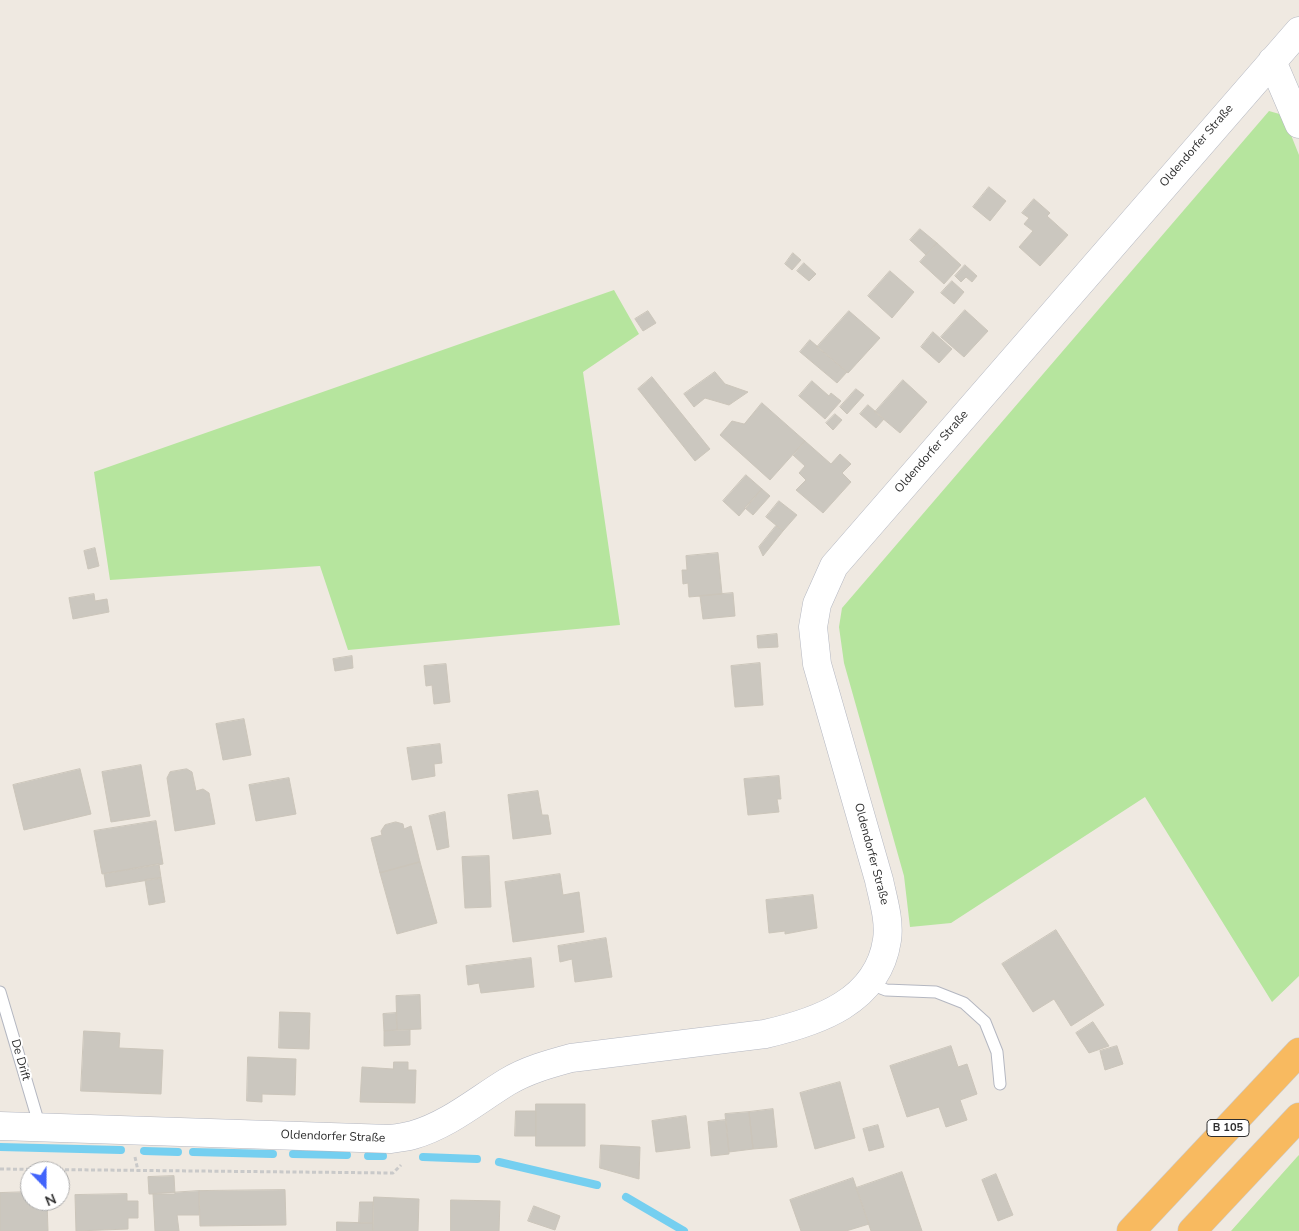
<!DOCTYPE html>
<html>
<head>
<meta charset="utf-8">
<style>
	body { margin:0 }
	#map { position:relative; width:1299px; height:1231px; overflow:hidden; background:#efe9e1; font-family:"Nunito Sans",sans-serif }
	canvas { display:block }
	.north { position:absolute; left:20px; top:1161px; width:50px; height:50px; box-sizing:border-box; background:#fff; border:1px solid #ababab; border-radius:50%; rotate:158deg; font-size:14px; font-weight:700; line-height:20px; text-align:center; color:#2e2e2e }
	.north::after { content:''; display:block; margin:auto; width:18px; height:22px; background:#4264fb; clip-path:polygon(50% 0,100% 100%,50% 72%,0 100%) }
</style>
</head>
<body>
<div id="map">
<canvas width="1299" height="1231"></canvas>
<div class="north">N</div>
</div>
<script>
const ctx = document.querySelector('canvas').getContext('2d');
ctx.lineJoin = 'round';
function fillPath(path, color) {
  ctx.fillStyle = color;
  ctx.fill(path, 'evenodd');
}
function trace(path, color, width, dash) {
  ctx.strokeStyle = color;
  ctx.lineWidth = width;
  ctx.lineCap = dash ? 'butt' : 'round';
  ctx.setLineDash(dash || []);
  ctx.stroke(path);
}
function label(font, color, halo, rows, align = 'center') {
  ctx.font = font + ' "Nunito Sans",sans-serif';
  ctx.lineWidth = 4;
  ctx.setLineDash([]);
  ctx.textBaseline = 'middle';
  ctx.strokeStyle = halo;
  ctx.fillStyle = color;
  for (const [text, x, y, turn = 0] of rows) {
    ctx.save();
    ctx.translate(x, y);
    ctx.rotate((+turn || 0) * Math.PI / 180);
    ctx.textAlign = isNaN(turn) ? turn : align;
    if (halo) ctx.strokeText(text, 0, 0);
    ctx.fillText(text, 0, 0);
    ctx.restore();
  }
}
fillPath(new Path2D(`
	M1269 111 1283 115 1299 155V976L1272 1002 1145 797 951 923 910 927 904 876 844 663 839 627 842 608Z
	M614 290 639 334 583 372 620 625 348 650 320 566 110 580 94 472Z
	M1299 1155V1231H1231L1297 1157Z`), '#b6e59e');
trace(new Path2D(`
	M0 1147 121 1150
	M144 1151 178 1152
	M193 1152 273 1154
	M293 1154 347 1155
	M368 1156H383
	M423 1157 477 1159
	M499 1162 597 1185
	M626 1197 684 1231`), '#75cff0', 8);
const building = new Path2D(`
	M989 187 1006 201 990 221 973 207Z
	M1034 199 1050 213 1047 216 1068 235 1040 266 1019 247 1033 231 1024 224 1029 218 1022 213Z
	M920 229 937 243 926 255 910 240Z
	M937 243 961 265 944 284 920 262Z
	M793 253 801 260 792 270 785 264Z
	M804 263 816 274 809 281 797 271Z
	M965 265 977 276 972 282 966 277 961 282 955 276Z
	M890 271 914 292 892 318 868 296Z
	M952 281 964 292 954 304 941 293Z
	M965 310 988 331 964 357 941 337Z
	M648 311 656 323 643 331 635 319Z
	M849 311 880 338 848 373 817 347Z
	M933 332 952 349 939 363 921 347Z
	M810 340 847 372 837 383 800 352Z
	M715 372 725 384 748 392 729 405 705 398 694 407 684 394Z
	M652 377 710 449 695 461 638 389Z
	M903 380 927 402 900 433 875 412Z
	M812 381 829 396 831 393 841 401 825 419 799 396Z
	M856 389 864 395 847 414 840 407Z
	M762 403 805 441 770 480 720 435 732 421 744 424Z
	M868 405 884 419 876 428 860 414Z
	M835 414 842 420 833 430 826 423Z
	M805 441 831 464 840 454 851 464 842 473 851 482 823 513 796 490 806 480 799 473 805 466 793 455Z
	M746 475 762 489 739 516 723 501Z
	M762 489 770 496 753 515 745 508Z
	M779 501 797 515 783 531 766 517Z
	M776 526 783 531 763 556 759 547Z
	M95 548 99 566 88 569 84 551Z
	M718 553 722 594 689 597 688 583 683 584 682 570H687L686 556Z
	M733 593 735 616 703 619 700 596Z
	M94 594 95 601 107 599 109 612 73 619 69 598Z
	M777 634 778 647 758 648 757 636Z
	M352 656 353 668 335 671 333 659Z
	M760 663 763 705 735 707 731 666Z
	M446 664 450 702 434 704 432 685 426 686 424 666Z
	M244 719 251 755 223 760 216 724Z
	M440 744 442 763 434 764 435 776 412 780 407 748Z
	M141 765 150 816 111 822 102 772Z
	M80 769 91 814 24 830 13 785Z
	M187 769 192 772 196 791 203 789 209 793 215 824 175 831 167 778 170 772Z
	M779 776 781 799H777L779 812 748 815 744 779Z
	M289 778 296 814 256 821 249 785Z
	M538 791 542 815H548L551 834 513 839 508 795Z
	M445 812 449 847 437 850 429 816Z
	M156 821 163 864 102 874 94 831Z
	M396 822 403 824 404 829 411 826 420 862 380 873 371 838 382 835 381 831 385 825Z
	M489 856 491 907 465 908 462 857Z
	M420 862 437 923 397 934 380 873Z
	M159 864 161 878 106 887 104 874Z
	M560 874 563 895 579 892 584 932 513 942 505 882Z
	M161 878 165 902 149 905 145 880Z
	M813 895 817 928 785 934V931L769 933 766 900Z
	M1056 930 1104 1005 1071 1026 1054 999 1033 1012 1002 964Z
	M606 938 612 977 575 982 572 959 560 962 558 946Z
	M531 958 534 987 481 993 479 983 468 985 466 966Z
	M420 995 421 1029 397 1030 396 996Z
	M280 1012 310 1013 309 1049 279 1048Z
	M396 1013 397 1030 384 1031 383 1014Z
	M1093 1022 1109 1046 1089 1053 1076 1033Z
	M410 1030V1045L384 1046V1031Z
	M84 1031 120 1033 119 1048 163 1050 161 1094 81 1091Z
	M951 1046 958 1067 967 1064 977 1094 960 1100 967 1120 946 1127 939 1107 907 1117 890 1066Z
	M1117 1046 1123 1064 1105 1070 1100 1051Z
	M248 1057 296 1059 295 1095 262 1094V1102L247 1101Z
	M394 1062H408V1070H416L415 1103 360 1102 362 1067 393 1069Z
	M840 1082 855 1138 815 1149 800 1093Z
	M536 1104H585V1146H536Z
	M773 1109 777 1147 753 1149 749 1112Z
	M516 1111H536V1136H515Z
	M749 1112 753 1149 729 1152 725 1114Z
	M686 1116 690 1148 656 1152 652 1121Z
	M726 1120 729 1154 711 1156 708 1122Z
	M878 1125 884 1147 869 1151 863 1129Z
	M601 1145 640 1147 639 1179 600 1168Z
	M902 1172 922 1231H871L856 1188Z
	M996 1174 1013 1215 998 1221 982 1180Z
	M174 1176 175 1194H149L148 1177Z
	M853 1178 869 1224 846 1231H801L790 1200Z
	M285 1190 286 1225 200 1226 199 1191Z
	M199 1191V1215H177L179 1231H155L153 1194Z
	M30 1192V1201H47L48 1231H0V1193Z
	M127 1194V1201H138V1218H128V1229L76 1231 75 1195Z
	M374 1197 419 1199 418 1231H373Z
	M451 1200 500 1201 499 1231H451Z
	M360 1202H373V1223H359Z
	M534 1206 560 1216 555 1230 528 1221Z
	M337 1222 373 1223V1231H337Z`);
fillPath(building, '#cbc7bf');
trace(building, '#cbc5ba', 1);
const service = new Path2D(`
	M868 983 886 990 936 992 964 1003 985 1022 997 1052 1000 1084
	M0 992 40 1127`);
const tertiary = new Path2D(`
	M1272 61 1299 124
	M0 1126 390 1139C398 1138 406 1137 413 1135 448 1125 476 1101 507 1082 527 1070 549 1064 571 1058L765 1034C817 1022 878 1002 887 940 890 921 883 899 879 880L817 664 813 627 817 604 834 566 1299 31`);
const trunk = new Path2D(`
	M1131 1231 1299 1052
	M1192 1231 1299 1117`);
trace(service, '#b4b7c1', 13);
trace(tertiary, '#b4b7c1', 29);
trace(trunk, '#c9c9c9', 29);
trace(new Path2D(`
	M135 1157 138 1171
	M0 1169 393 1173 401 1165`), '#c9c9c9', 3, [4, 2.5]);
trace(service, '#fff', 11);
trace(tertiary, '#fff', 28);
trace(trunk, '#f8ba60', 28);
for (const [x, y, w] of [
	[1228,1128,42]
]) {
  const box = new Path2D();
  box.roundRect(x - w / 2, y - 8.5, w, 17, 4);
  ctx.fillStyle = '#fff';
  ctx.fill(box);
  trace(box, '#2e2e2e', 1);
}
label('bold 11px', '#2e2e2e', null, [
	["B 105",1228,1128]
]);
label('12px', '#2e2e2e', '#fff', [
	["Oldendorfer Straße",1197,146,-49],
	["Oldendorfer Straße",932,452,-49],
	["Oldendorfer Straße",871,854,75],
	["De Drift",20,1060,74],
	["Oldendorfer Straße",333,1137,2]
]);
</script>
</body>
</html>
